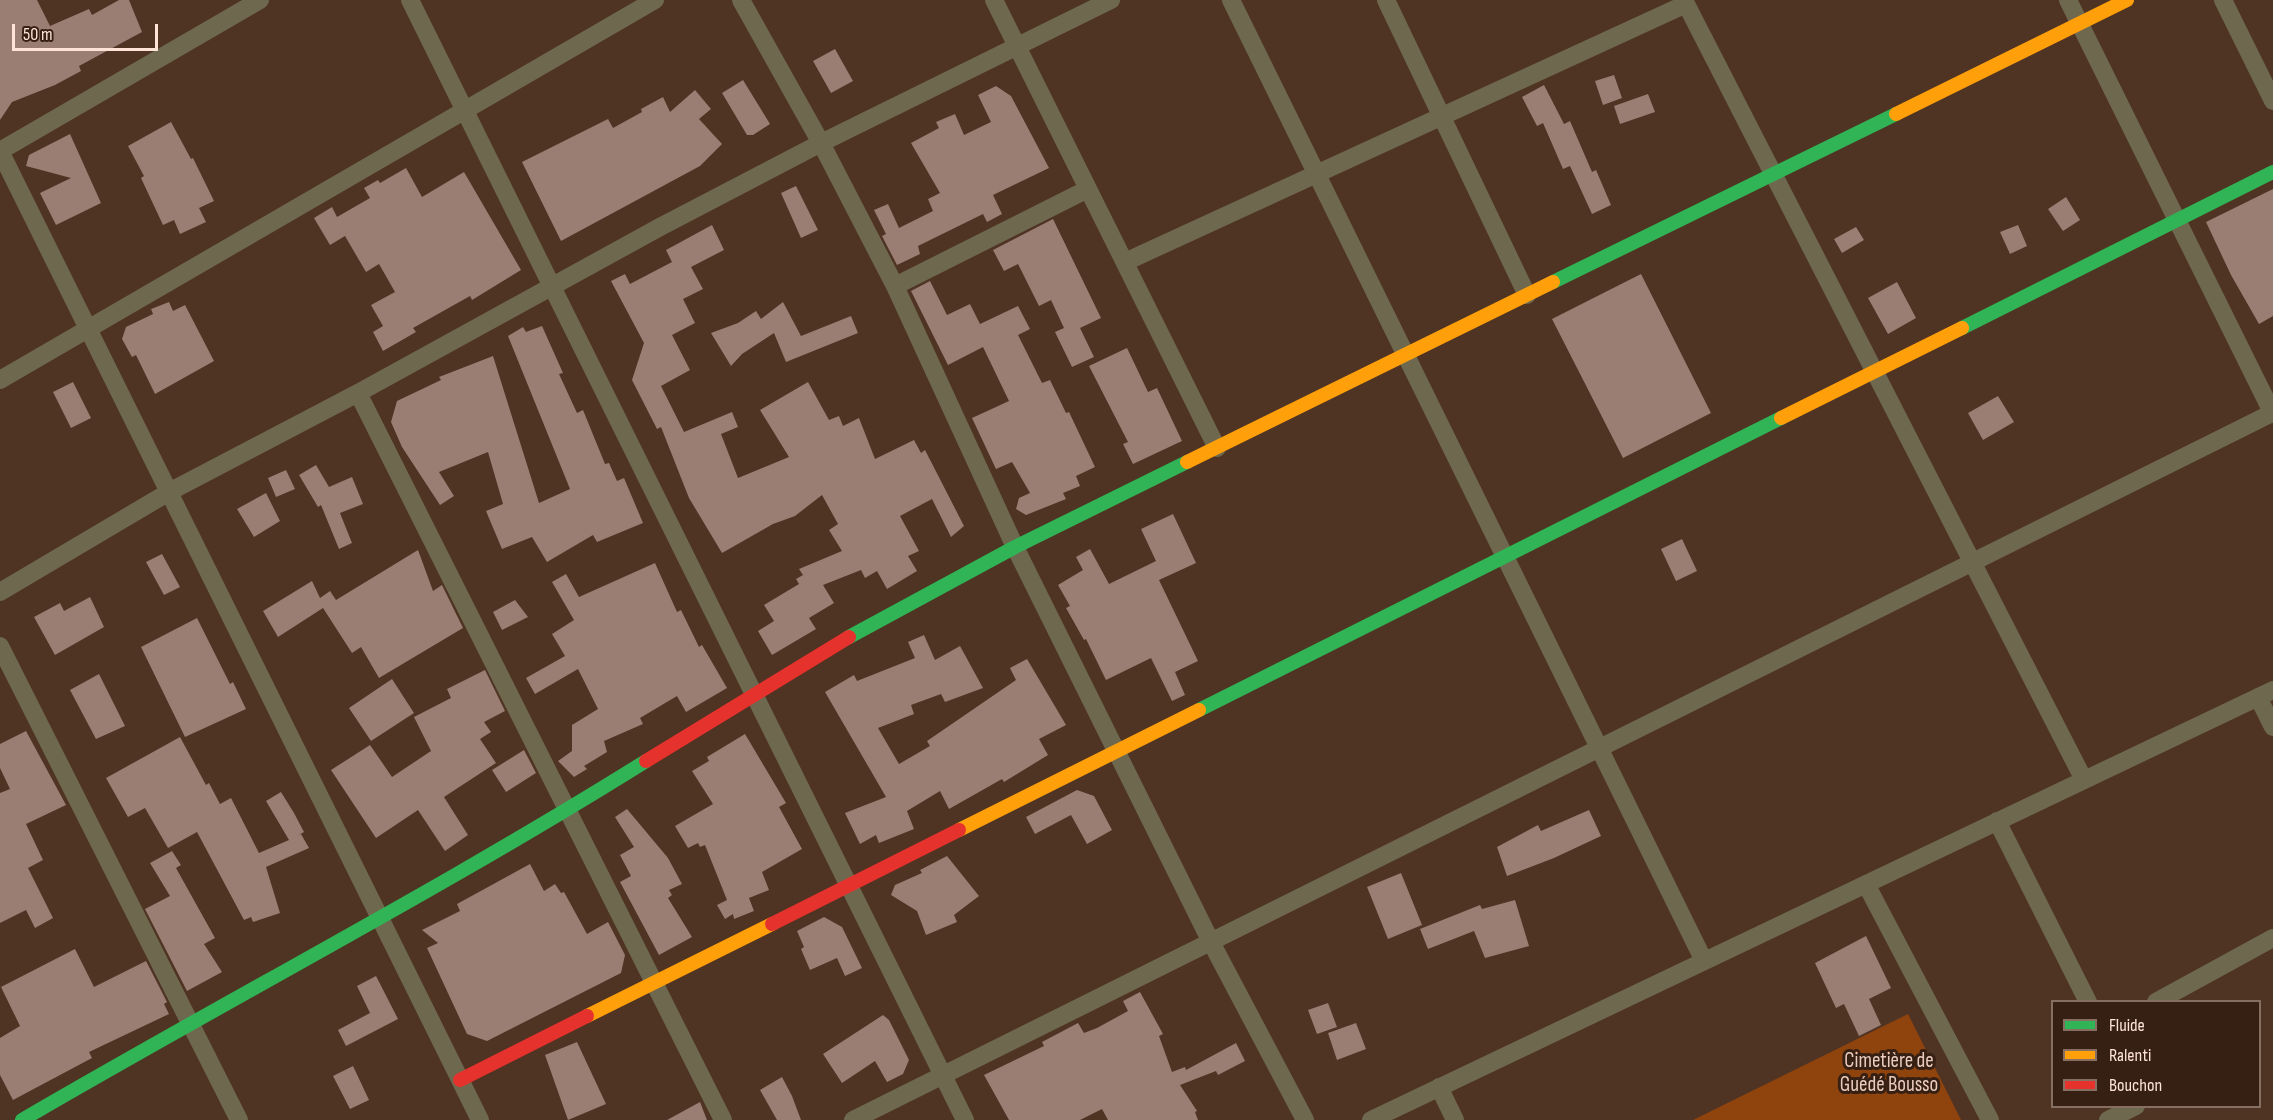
<!DOCTYPE html>
<html>
<head>
<meta charset="utf-8">
<style>
	body { margin:0 }
	#map { position:relative; width:2273px; height:1120px; overflow:hidden; background:#4f3323; font-family:"Sofia Sans Condensed",sans-serif }
	canvas { display:block }
	.legend { position:absolute; left:2051px; top:1000px; width:210px; height:108px; box-sizing:border-box; background:#361f13; border:2px solid #866e61; margin:0; padding:8px 10px; list-style:none; font-size:18px; color:#fee4d7 }
	.legend li { display:flex; align-items:center; gap:12px; height:30px }
	.legend b { width:30px; border:2px solid #866e61 }
	.scale { position:absolute; left:12px; top:24px; width:146px; height:27px; box-sizing:border-box; border:3px solid #fee4d7; border-top:0; padding-left:8px; font-size:18px; line-height:21px; white-space:nowrap; color:#fee4d7; -webkit-text-stroke:4px #361f13; paint-order:stroke }
</style>
</head>
<body>
<div id="map">
<canvas width="2273" height="1120"></canvas>
<ul class="legend">
<li><b style="height:8px;background:#30b455"></b>Fluide</li>
<li><b style="height:8px;background:#ff9f0a"></b>Ralenti</li>
<li><b style="height:8px;background:#e5322d"></b>Bouchon</li>
</ul>
<div class="scale">50 m</div>
</div>
<script>
const ctx = document.querySelector('canvas').getContext('2d');
ctx.lineJoin = 'round';
function fillPath(path, color) {
  ctx.fillStyle = color;
  ctx.fill(path, 'evenodd');
}
function trace(path, color, width, dash) {
  ctx.strokeStyle = color;
  ctx.lineWidth = width;
  ctx.lineCap = dash ? 'butt' : 'round';
  ctx.setLineDash(dash || []);
  ctx.stroke(path);
}
function label(font, color, halo, rows, align = 'center') {
  ctx.font = font + ' "Sofia Sans Condensed",sans-serif';
  ctx.lineWidth = 6;
  ctx.setLineDash([]);
  ctx.textBaseline = 'middle';
  ctx.strokeStyle = halo;
  ctx.fillStyle = color;
  for (const [text, x, y, turn = 0] of rows) {
    ctx.save();
    ctx.translate(x, y);
    ctx.rotate((+turn || 0) * Math.PI / 180);
    ctx.textAlign = isNaN(turn) ? turn : align;
    if (halo) ctx.strokeText(text, 0, 0);
    ctx.fillText(text, 0, 0);
    ctx.restore();
  }
}
fillPath(new Path2D(`
	M1908 1014 1961 1120H1693Z`), '#8f430d');
fillPath(new Path2D(`
	M0 0H37L50 26 89 9 92 15 119 0H129L142 32 79 66 81 71 55 85 12 102 0 120Z
	M835 49 853 81 831 93 813 61Z
	M1614 75 1622 98 1603 105 1595 81Z
	M743 80 770 124 753 135H747L722 93Z
	M1544 85 1564 124 1570 121 1592 172 1596 170 1611 205 1592 214 1570 166 1563 169 1543 123 1537 126 1522 97Z
	M996 86 1011 96 1049 168 993 195 1002 214 987 222 983 214 918 246 920 254 897 265 882 236 886 234 874 210 888 204 899 228 933 211 928 199 940 193 911 143 939 128 936 122 955 114 964 135 991 122 978 95Z
	M695 90 711 109 699 119 722 144 700 166 561 241 522 162 608 119 613 128 642 112 641 109 663 97 670 112Z
	M1648 94 1655 112 1620 124 1614 106Z
	M171 122 191 159 193 158 214 201 199 208 206 222 180 234 174 220 163 225 141 178 144 176 128 146Z
	M70 134 101 203 56 225 40 193 71 178 26 166 29 155Z
	M406 168 422 197 464 172 521 270 472 300 470 296 413 328 416 332 383 351 373 332 383 326 371 305 395 292 379 264 366 272 345 236 330 245 314 218 332 207 337 217 370 198 364 188 378 180 380 183Z
	M796 186 818 230 801 238 781 193Z
	M2273 189V316L2259 324 2231 275 2206 222Z
	M2066 197 2080 220 2063 231 2048 209Z
	M1053 219 1101 318 1080 328 1094 357 1072 367 1055 332 1064 328 1051 300 1039 306 1018 264 1004 271 993 250Z
	M712 225 724 250 691 267 703 289 683 299 695 323 672 335 690 370 661 386 684 432 732 412 738 427 721 434 738 478 789 457 760 410 808 382 829 420 839 416 843 426 859 418 875 459 914 440 921 453 925 450 964 526 951 537 932 499 900 516 919 551 908 556 917 571 887 589 877 571 865 578 861 570 823 585 834 603 809 618 816 629 772 655 758 631 774 621 764 605 799 584 796 579 803 575 799 569 842 551 829 530 838 524 822 495 795 516 773 524 722 553 689 498 661 427 657 429 632 380 644 343 611 281 625 274 630 284 672 262 666 250Z
	M2018 225 2027 246 2010 254 2000 232Z
	M1856 227 1864 240 1842 253 1834 239Z
	M1641 274 1711 413 1623 458 1552 319Z
	M930 281 947 315 970 304 980 324 1018 306 1030 329 1018 335 1042 383 1050 380 1066 413 1069 412 1095 467 1076 476 1080 486 1063 493 1066 499 1026 515 1016 509 1019 498 1030 493 1012 462 996 469 972 418 1009 401 983 347 948 365 911 291Z
	M1897 282 1916 318 1888 334 1868 298Z
	M169 302 173 311 185 305 214 361 155 394 136 355 132 357 122 339 126 327 153 314 151 309Z
	M783 302 801 336 851 316 858 333 786 362 774 333 742 354 731 366 711 333 738 323 756 311 761 319Z
	M542 326 563 373 559 374 577 413 583 410 605 464 609 463 617 481 624 478 643 523 597 542 593 535 547 562 532 537 502 549 486 511 503 504 488 452 439 472 454 496 440 505 402 447 391 422 397 401 441 380 439 377 493 356 539 503 570 489 508 336 523 327 526 332Z
	M1127 348 1148 392 1157 388 1182 441 1133 464 1123 444 1128 442 1089 366Z
	M73 382 91 418 71 428 53 392Z
	M1998 396 2014 422 1983 440 1968 413Z
	M316 465 329 487 352 477 363 504 340 513 352 543 339 549 321 505 318 507 299 475Z
	M286 470 295 489 276 497 268 478Z
	M266 493 280 521 254 537 237 509Z
	M1173 514 1196 563 1159 580 1198 661 1175 672 1185 695 1172 701 1151 658 1106 680 1086 639 1084 640 1066 608 1070 606 1058 585 1083 570 1076 557 1090 549 1109 584 1156 561 1141 529Z
	M1682 539 1697 571 1676 581 1661 549Z
	M418 550 433 591 442 585 463 628 379 678 361 647 352 653 323 608 278 637 263 611 312 581 320 598 330 591 336 600Z
	M162 554 180 587 164 595 146 562Z
	M655 563 677 612 681 610 699 647 702 645 727 688 686 712 677 696 640 718 643 724 604 741 607 752 584 766 587 769 574 777 558 761 572 751V725L598 709 578 669 535 694 526 678 565 656 552 634 574 620 552 582 566 574 579 597Z
	M90 597 104 627 55 655 34 617 60 603 64 611Z
	M515 600 528 617 502 630 493 612Z
	M197 618 230 684 233 682 246 709 185 737 141 647Z
	M924 635 935 660 960 646 983 688 945 702 941 694 911 705 914 714 878 728 899 764 930 746 927 741 1016 680 1010 668 1027 659 1066 725 1039 739 1048 755 1004 782 1002 779 949 809 940 791 907 811 914 829 879 843 876 835 860 844 845 813 886 797 825 692 854 675 857 681 915 658 908 642Z
	M485 670 505 711 484 722 491 732 480 739 496 763 444 797 468 835 445 851 418 810 376 838 331 770 370 745 392 777 431 751 414 717 451 698 447 689Z
	M99 674 125 726 96 739 70 690Z
	M392 679 414 713 371 741 349 708Z
	M26 731 66 805 26 824 43 860 28 868 53 918 35 928 26 910 0 923V793L10 789 0 768V744Z
	M745 734 786 803 779 807 802 849 762 872 769 890 749 898 754 911 734 919 733 914 725 919 717 905 727 900 705 845 700 847 698 843 688 848 675 826 713 804 692 771 709 761 707 757Z
	M180 737 206 785 209 783 220 804 231 798 259 853 289 840 266 801 281 792 294 813 304 832 297 836 301 834 309 848 266 867 280 913 253 922 251 917 244 920 197 832 168 848 145 808 128 817 106 778Z
	M524 750 536 773 506 792 492 770Z
	M1077 790 1094 796 1112 830 1087 844 1071 815 1035 834 1026 817Z
	M627 809 668 858 682 884 669 890 672 895 668 898 692 937 659 955 620 882 631 876 620 855 634 847 615 817Z
	M1589 810 1601 836 1554 858 1507 876 1497 847 1538 825 1541 831Z
	M172 851 181 865 176 868 215 938 204 944 222 972 187 991 145 909 170 896 150 863Z
	M947 856 979 896 954 915 957 922 926 935 917 911 891 895 895 885 922 873 920 870Z
	M530 864 544 891 555 884 561 893 564 892 587 934 608 922 625 955 621 973 487 1041 467 1034 427 948 438 943 422 930 460 911 457 904Z
	M1401 873 1422 925 1388 939 1367 887Z
	M1515 900 1529 946 1485 958 1474 931 1428 949 1420 929 1480 905 1482 909Z
	M824 917 842 927 862 968 845 976 837 958 810 970 801 949 804 947 797 931Z
	M1866 936 1891 988 1869 999 1881 1025 1859 1036 1844 1004 1836 1008 1815 963Z
	M75 949 94 987 146 961 167 1002 164 1004 169 1014 89 1052 92 1058 13 1100 0 1075V1038L20 1026 1 987Z
	M376 976 398 1019 346 1046 338 1030 370 1013 357 986Z
	M1140 992 1163 1034 1159 1036 1172 1072 1185 1067 1186 1070 1236 1043 1245 1061 1218 1075 1216 1071 1180 1085 1197 1111 1195 1112 1198 1120H1108L1102 1109 1080 1120H1009L984 1075 1044 1046 1042 1042 1078 1023 1084 1033 1097 1028 1128 1011 1123 1001Z
	M1328 1003 1337 1027 1317 1034 1308 1010Z
	M883 1015 889 1020 909 1060 903 1074 887 1082 875 1061 842 1083 823 1054Z
	M1356 1023 1366 1049 1337 1060 1328 1033Z
	M577 1042 606 1104 568 1120 545 1055Z
	M353 1066 369 1100 350 1109 333 1076Z
	M782 1077 792 1096 801 1120H777L760 1090Z
	M700 1102 707 1120H667Z`), '#9a7e74');
trace(new Path2D(`
	M410 0 965 1120
	M741 0 821 143 895 286 1015 547 1211 942 1305 1120
	M994 0 1217 448
	M1231 0 1704 961
	M1386 0 1527 295
	M1684 0 2084 780
	M2068 0 2273 414
	M2223 0 2273 101
	M0 151 480 1120
	M0 151 260 0
	M1125 262 1686 4
	M895 286 1088 189
	M0 380 655 0
	M358 393 723 1120
	M0 592 169 492 358 393 660 227 821 143 1111 0
	M0 646 239 1120
	M2258 697 2273 727
	M1997 821 2088 1002
	M1866 884 1990 1120
	M2156 1002 2273 938
	M1439 1087 1455 1120
	M853 1120 2272 413
	M1371 1120 2273 690
	M2108 1120 2136 1106`), '#6e684f', 18);
trace(new Path2D(`
	M1553 282 1896 114
	M1962 328 2273 172
	M849 637 1015 547 1187 462
	M1199 710 1781 418
	M22 1120C229 999 443 888 646 761`), '#30b455', 14);
trace(new Path2D(`
	M1896 114 2127 0
	M1781 418 1962 328
	M1187 462 1553 282
	M959 830 1199 710
	M587 1016 772 924`), '#ff9f0a', 14);
trace(new Path2D(`
	M646 761 849 637
	M772 924 959 830
	M460 1080 587 1016`), '#e5322d', 14);
label('21px', '#ebcdbe', '#361f13', [
	["Cimetière de",1889,1062],
	["Guédé Bousso",1889,1086]
]);
</script>
</body>
</html>
